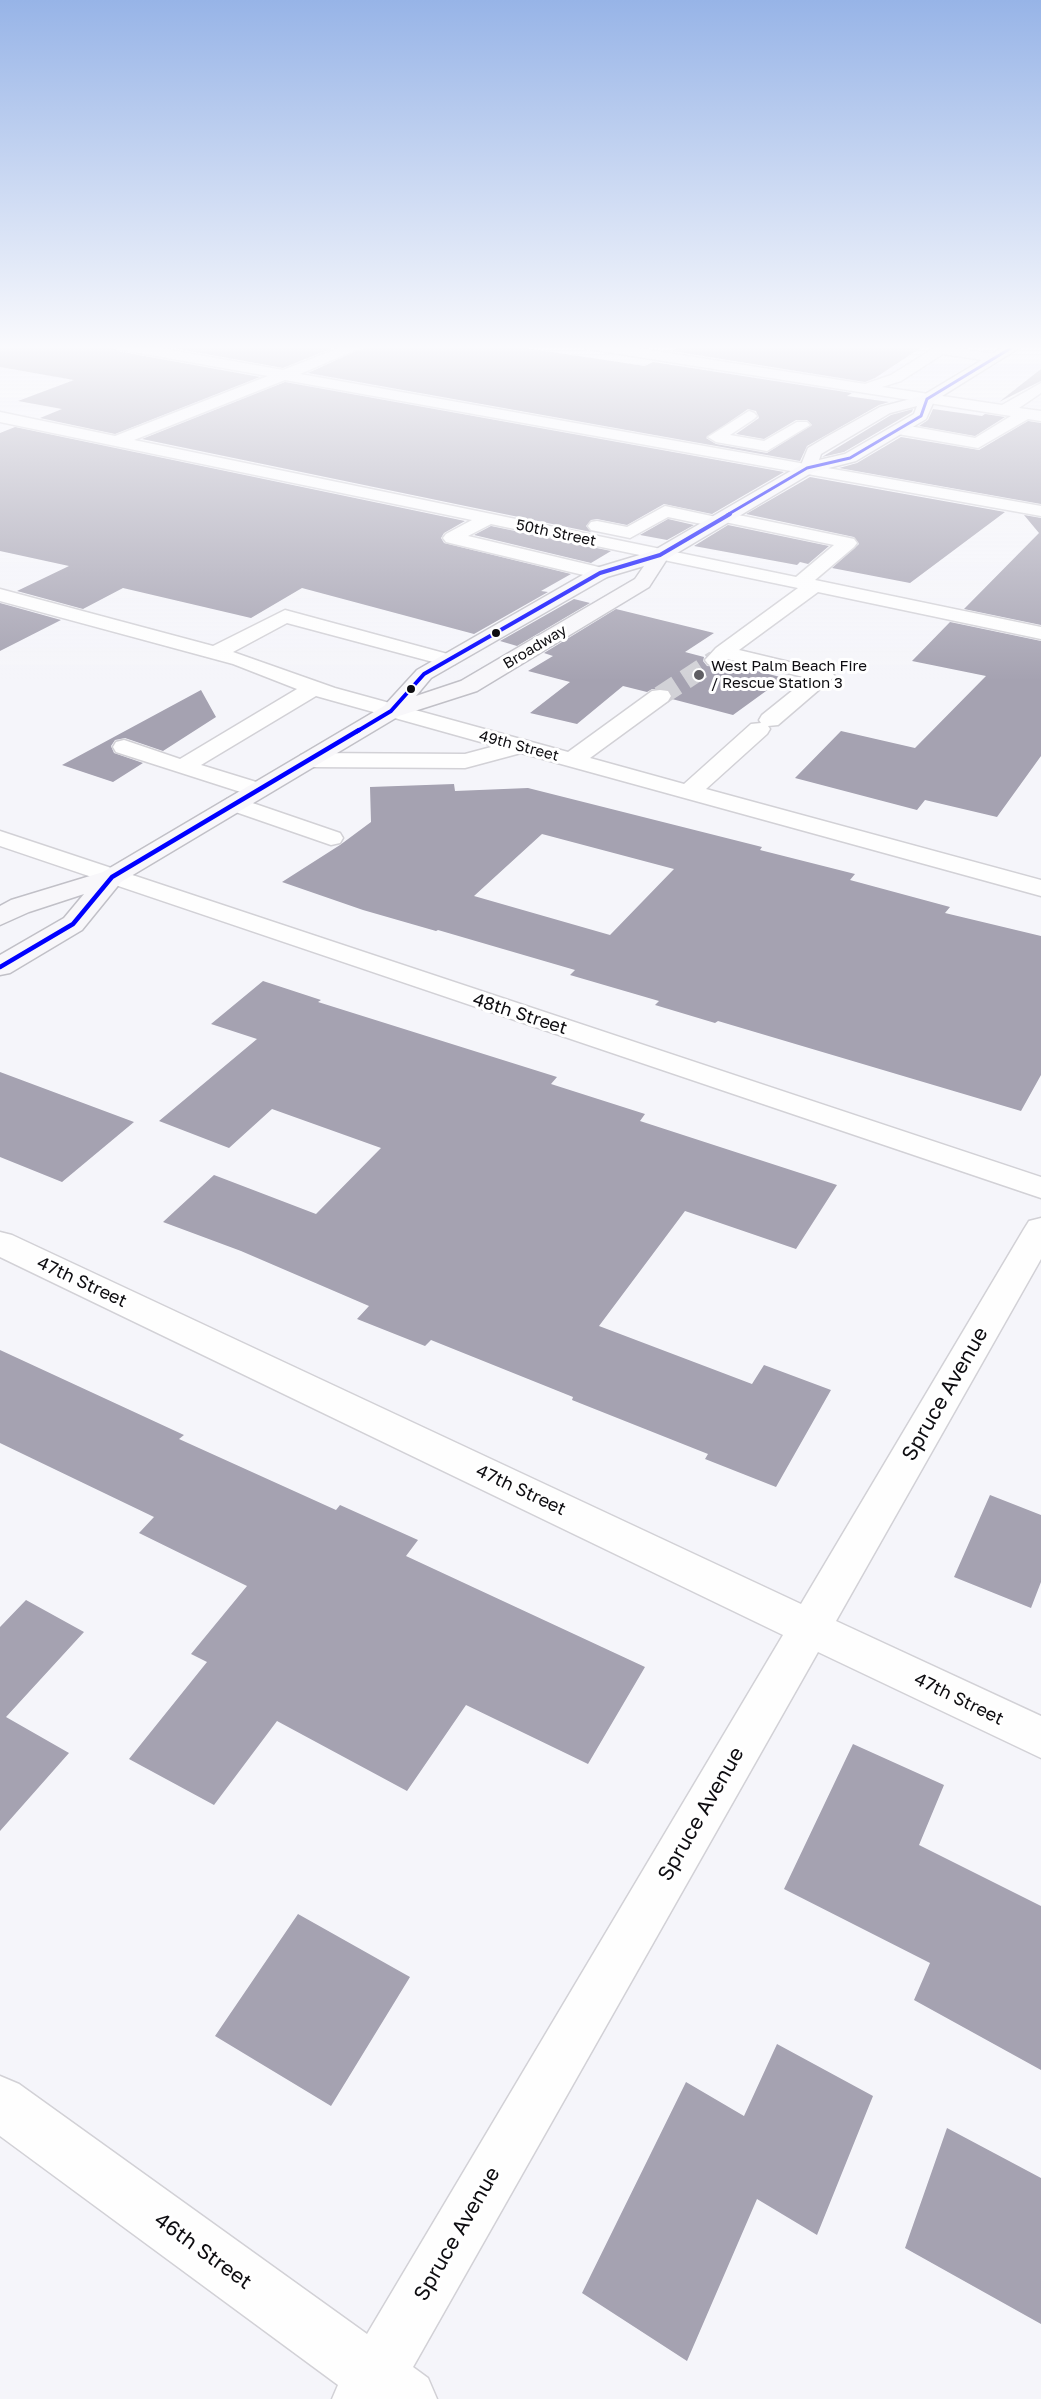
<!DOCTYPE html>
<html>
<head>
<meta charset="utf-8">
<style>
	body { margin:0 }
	canvas { display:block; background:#f5f5fa }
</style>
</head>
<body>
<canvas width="1041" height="2399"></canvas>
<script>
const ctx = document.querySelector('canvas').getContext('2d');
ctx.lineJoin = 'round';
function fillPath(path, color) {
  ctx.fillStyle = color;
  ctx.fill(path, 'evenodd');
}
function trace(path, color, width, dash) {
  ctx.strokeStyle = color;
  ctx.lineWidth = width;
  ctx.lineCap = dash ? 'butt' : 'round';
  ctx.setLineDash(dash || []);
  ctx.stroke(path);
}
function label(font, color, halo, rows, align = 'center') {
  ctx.font = font + ' "Golos Text",sans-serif';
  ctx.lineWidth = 6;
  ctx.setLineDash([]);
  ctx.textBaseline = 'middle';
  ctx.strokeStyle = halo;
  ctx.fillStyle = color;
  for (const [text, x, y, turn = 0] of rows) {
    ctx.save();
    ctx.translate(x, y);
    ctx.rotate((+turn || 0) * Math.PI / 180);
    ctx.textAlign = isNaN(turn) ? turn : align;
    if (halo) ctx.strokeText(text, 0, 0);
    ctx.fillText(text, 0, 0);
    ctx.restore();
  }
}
fillPath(new Path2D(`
	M0 345H108L117 351 260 377 115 434 40 418 62 409 18 401 74 380 0 367Z
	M157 345H340L283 368Z
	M369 345H505L645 366 653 362 852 393 847 396 889 402 879 405 807 446 800 461 308 373ZM748 409 756 411 759 418 736 434 764 439 796 420H807L812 425 767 453 716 444 706 438Z
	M682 345H925L875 378 865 382 672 351Z
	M1041 369V381L999 402Z
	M285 382 784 472 712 514 664 504 627 525 597 519 591 520 586 526 591 532 142 439Z
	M913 409 912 412 844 452 822 457 891 415Z
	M933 409 982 416 985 414 1005 417 975 436 919 426 928 420Z
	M1028 421 1041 423V504L839 468 857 463 901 437 979 450Z
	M15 427 465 521 444 533 441 538 444 543 571 574 541 591 548 592 474 634 302 588 251 618 123 588 83 609 17 591 69 566 0 551V433Z
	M810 477 1005 512 910 583 832 568 859 544 854 537 746 514Z
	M1024 515 1041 518V625L964 609 1039 533Z
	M668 519 694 525 667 540 640 535 631 540 601 534 631 540Z
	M728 525 829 546 808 564 800 562 797 565 694 546Z
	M491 526 611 551 591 563 474 535Z
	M574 599 590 603 517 646 500 641Z
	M0 603 61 620 0 651Z
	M616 609 714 633 685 652 704 657 703 661 707 666 719 667 726 663 784 678 733 715 672 699 673 695 668 689H652L647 692 623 686 577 724 530 713 570 682 528 671 553 656 544 653Z
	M950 622 1041 641V756L997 817 925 800 917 810 795 778 841 731 915 748 986 676 912 661Z
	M201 690 216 717 163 751 125 738 115 740 111 746 114 753 143 763 113 782 62 765Z
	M454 784 455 791 528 788 762 847 760 850 855 874 850 880 950 907 945 913 1041 936V1075L1021 1111 718 1021 715 1023 655 1005 659 1001 570 975 575 970 438 930 436 931 363 910 282 882 340 845 371 822 370 787ZM542 834 674 869 610 935 474 896Z
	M263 981 321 1000 318 1002 557 1077 551 1084 645 1114 640 1121 837 1185 796 1249 685 1211 599 1326 752 1384 764 1365 831 1390 776 1487 705 1459 708 1454 572 1400 573 1397 431 1340 425 1346 357 1319 369 1306 241 1251 163 1222 214 1175 316 1214 381 1148 272 1109 229 1148 159 1121 257 1039 211 1024Z
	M0 1072 134 1122 62 1182 0 1157Z
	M0 1350 184 1435 179 1439 336 1510 340 1505 418 1540 406 1556 645 1667 588 1764 466 1705 407 1791 277 1721 214 1805 129 1759 207 1662 191 1654 247 1586 139 1533 154 1517 0 1443Z
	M990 1495 1041 1515V1582L1031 1608 954 1577Z
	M26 1600 84 1632 6 1717 69 1753 0 1831V1627Z
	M853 1744 944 1785 919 1845 1041 1906V2070L914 2000 930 1963 784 1889Z
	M298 1914 410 1977 331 2106 215 2036Z
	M777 2044 873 2096 817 2235 757 2199 687 2361 582 2293 686 2082 744 2116Z
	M947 2128 1041 2178V2324L905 2248Z`), '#a5a2b1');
trace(new Path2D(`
	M660 696 715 660`), '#d2d2d7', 20, [20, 10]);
const minor = new Path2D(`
	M110 345H142L283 370 347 345H367L300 374 1041 506V516L285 380 134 440 796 577 834 545 725 522 716 527 668 517 630 538 591 530 588 526 591 522 597 521 627 527 665 506 716 517 724 512 854 539 857 543 854 547 815 580 1041 627V639L818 592 739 650 831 672 835 676 778 725 768 726 770 729 767 734 706 789 1041 880V896L521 753 465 768 309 767 301 765 297 760 301 755 309 753 465 754 495 746 316 696 201 765 266 785 270 790 266 795 258 797 250 795 116 752 113 747 116 742 124 740 180 759 297 689 233 664 0 601V589L213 646 285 610 455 656 458 660 455 664 448 666 287 623 233 652 335 688 568 752 652 691 660 690 668 691 671 696 668 701 590 758 684 784 751 724 761 723 759 720 762 715 808 678 727 659C721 666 716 667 708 664L705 660 716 648 798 588 491 524 468 536 607 569 609 573 607 577 600 579 446 542 443 538 446 534 472 520 0 422V412L115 436 268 376 117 349Z
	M581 345H617L865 384 891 375 939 345H956L954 348 995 354 1002 358 995 362 943 354 901 381 882 387 1002 405 1041 383V393L1019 408 1041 411V421L1028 419 978 448 898 434 890 429 898 424 975 438 1011 416 588 349Z
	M749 411 754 413 757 416 754 419 730 435 764 441 797 422H807L810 425 767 451 716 442 708 437Z
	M235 797 340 833 343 838 340 843 331 845 227 809 223 804 227 799Z
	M0 831 1041 1177V1198L0 846Z
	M1041 1218V1259L836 1621 1041 1716V1758L818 1652 413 2367 428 2378 437 2399H332L338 2385 0 2136V2076L19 2084 367 2334 783 1635 0 1257V1232L12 1235 801 1604 1024 1229 1029 1221Z`);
const major = new Path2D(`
	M1007 345H1024L934 401 926 419 856 461 813 472 667 559 649 587 477 691 399 716 121 882 82 930 10 973 0 975V955L64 918 84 894 29 912 0 925V906L11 900 103 872 384 706 417 670 593 569 653 551 801 465 808 448 828 436 880 407 922 396ZM917 406 914 414 845 454 819 460 821 454 890 413ZM644 566 635 579 461 681 416 696 431 678 607 577Z`);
trace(minor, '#d2d1d6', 3);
trace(major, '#c1c0c7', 3);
fillPath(minor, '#fefefe');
fillPath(major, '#f8f7fa');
trace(new Path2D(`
	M727 515 807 468 850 458 921 416 927 399 1016 345`), '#00f', 3);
trace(new Path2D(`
	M356 732 391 711 424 674 600 573 660 555 730 514`), '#00f', 4);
trace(new Path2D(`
	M0 967 73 924 112 877 359 730`), '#00f', 4.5);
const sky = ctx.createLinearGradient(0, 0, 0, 681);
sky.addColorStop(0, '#97b4e7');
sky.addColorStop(0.51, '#fafafd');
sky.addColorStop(1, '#fafafd00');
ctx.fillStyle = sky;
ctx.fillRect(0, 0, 1041, 681);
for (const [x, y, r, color] of [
	[496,633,5,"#0e0d11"],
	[699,675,6,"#5f5e63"],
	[411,689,5,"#0e0d11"]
]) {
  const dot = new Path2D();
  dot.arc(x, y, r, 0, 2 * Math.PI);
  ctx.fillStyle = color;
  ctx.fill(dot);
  trace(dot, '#fff', 2);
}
label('15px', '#0e0d11', '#fff', [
	["50th Street",556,533,12],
	["Broadway",535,647,-31],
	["49th Street",519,746,15]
]);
label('15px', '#0e0d11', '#fff', [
	["West Palm Beach Fire",711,666],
	["/ Rescue Station 3",711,683]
], 'left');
label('18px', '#0e0d11', '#fff', [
	["48th Street",520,1014,18],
	["47th Street",82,1282,25],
	["47th Street",521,1490,25],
	["47th Street",959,1699,26]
]);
label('21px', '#0e0d11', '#fff', [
	["Spruce Avenue",945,1394,-60],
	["Spruce Avenue",701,1814,-60],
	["Spruce Avenue",457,2234,-60],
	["46th Street",203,2251,36]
]);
</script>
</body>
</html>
